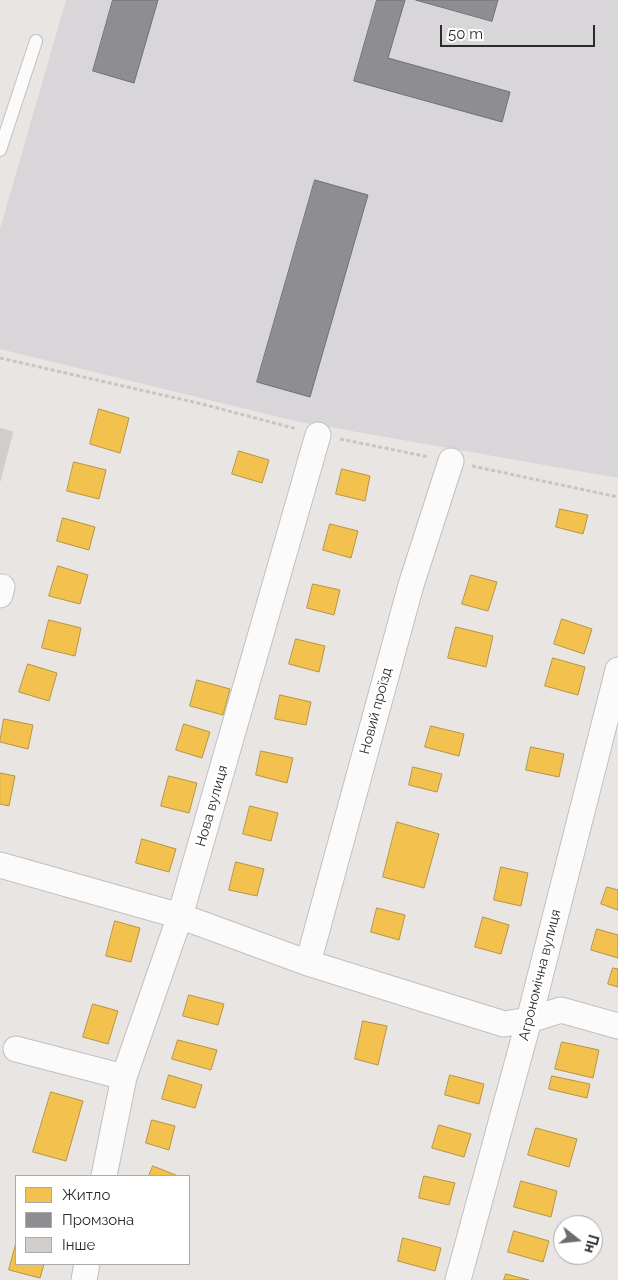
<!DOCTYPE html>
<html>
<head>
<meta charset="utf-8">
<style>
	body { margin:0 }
	#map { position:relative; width:618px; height:1280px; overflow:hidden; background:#e8e5e2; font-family:Raleway,sans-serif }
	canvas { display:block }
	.legend { position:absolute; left:15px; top:1175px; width:175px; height:90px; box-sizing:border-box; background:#fff; border:1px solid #aaa; margin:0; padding:6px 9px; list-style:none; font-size:15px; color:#2b2b2b }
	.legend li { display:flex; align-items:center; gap:10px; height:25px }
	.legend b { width:25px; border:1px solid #aaa }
	.north { position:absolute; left:553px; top:1215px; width:50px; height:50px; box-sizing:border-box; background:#fff; border:1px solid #aaa; border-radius:50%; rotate:106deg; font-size:14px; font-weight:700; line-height:20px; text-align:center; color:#2b2b2b }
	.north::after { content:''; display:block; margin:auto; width:18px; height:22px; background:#6d6c6b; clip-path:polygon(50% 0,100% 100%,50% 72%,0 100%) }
	.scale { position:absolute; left:440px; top:25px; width:155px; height:22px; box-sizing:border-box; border:2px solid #2b2b2b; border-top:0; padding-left:6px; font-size:15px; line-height:18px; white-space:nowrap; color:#2b2b2b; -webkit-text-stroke:4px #fff; paint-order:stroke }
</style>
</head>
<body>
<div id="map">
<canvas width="618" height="1280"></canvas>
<ul class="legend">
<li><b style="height:14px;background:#f2c14e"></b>Житло</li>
<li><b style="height:14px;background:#8d8d92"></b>Промзона</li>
<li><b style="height:14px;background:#d0cdcb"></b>Інше</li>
</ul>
<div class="north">Пн</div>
<div class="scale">50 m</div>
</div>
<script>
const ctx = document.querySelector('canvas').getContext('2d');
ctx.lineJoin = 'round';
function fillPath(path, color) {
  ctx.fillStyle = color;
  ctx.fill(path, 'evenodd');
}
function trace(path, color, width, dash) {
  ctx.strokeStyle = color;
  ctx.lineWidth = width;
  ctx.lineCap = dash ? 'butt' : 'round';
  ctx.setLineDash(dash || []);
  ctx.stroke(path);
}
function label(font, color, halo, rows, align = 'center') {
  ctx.font = font + ' Raleway,sans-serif';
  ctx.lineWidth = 5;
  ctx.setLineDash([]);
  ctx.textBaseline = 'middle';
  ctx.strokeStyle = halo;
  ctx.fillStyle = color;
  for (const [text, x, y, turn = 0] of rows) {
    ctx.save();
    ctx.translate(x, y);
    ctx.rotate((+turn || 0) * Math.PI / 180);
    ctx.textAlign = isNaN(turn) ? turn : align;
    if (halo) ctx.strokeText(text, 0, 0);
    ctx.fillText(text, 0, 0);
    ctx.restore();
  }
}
fillPath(new Path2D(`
	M66 0H618V478L295 421 0 349V229Z`), '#d8d6d9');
const homes = new Path2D(`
	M99 409 129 418 120 453 90 444Z
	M239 451 269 460 262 483 232 474Z
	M74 462 106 470 99 499 67 491Z
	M342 469 370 476 365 501 336 494Z
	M560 509 588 515 583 534 556 527Z
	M63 518 95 527 89 550 57 541Z
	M330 524 358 531 351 558 323 550Z
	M58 566 88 575 80 604 49 596Z
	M471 575 497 582 488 611 462 604Z
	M313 584 340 590 334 615 307 608Z
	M562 619 592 629 584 654 554 644Z
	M49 620 81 628 75 656 42 648Z
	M456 627 493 636 486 667 448 658Z
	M296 639 325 646 319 672 289 664Z
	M553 658 585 667 578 695 545 686Z
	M28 664 57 673 49 701 19 692Z
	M197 680 230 689 223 715 190 706Z
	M280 695 311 702 306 725 275 719Z
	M4 719 33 725 28 749 0 742Z
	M184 724 210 732 202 758 176 750Z
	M431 726 464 734 459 756 425 747Z
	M531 747 564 754 559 777 526 770Z
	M261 751 293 758 287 783 256 775Z
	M413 767 442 774 437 792 409 785Z
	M0 773 15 776 9 806 0 804Z
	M169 776 197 783 189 813 161 806Z
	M250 806 278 813 271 841 243 834Z
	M397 822 439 834 424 888 383 877Z
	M142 839 176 849 169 872 136 863Z
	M236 862 264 869 257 896 229 890Z
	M501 867 528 873 521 906 494 900Z
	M607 887 618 890V910L601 904Z
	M377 908 405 915 399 940 371 932Z
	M483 917 509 925 501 954 475 947Z
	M115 921 140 928 131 962 106 956Z
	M597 929 618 935V958L591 950Z
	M613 968 618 969V987L608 984Z
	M189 995 224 1004 218 1025 183 1016Z
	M93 1004 118 1011 108 1044 83 1037Z
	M363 1021 387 1026 378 1065 355 1059Z
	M178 1040 217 1050 211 1070 172 1059Z
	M562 1042 599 1050 593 1078 555 1069Z
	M169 1075 202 1085 195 1108 162 1099Z
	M450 1075 484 1084 479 1104 445 1095Z
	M552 1076 590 1084 587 1098 549 1089Z
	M51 1092 83 1101 66 1161 33 1152Z
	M152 1120 175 1126 169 1150 146 1143Z
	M439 1125 471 1134 464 1157 432 1148Z
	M536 1128 577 1139 569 1167 528 1155Z
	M153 1166 178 1176H149Z
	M424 1176 455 1183 449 1205 419 1198Z
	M521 1181 557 1191 551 1217 514 1207Z
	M514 1231 549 1241 543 1262 508 1252Z
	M403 1238 441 1248 435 1271 398 1261Z
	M16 1243V1264H44L40 1278 9 1270Z
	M506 1274 529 1280H504Z`);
fillPath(homes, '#f2c14e');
trace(homes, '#b69444', 1);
const industry = new Path2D(`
	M113 0H158L134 83 93 71Z
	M377 0H405L388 58 510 92 502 122 354 81Z
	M416 0H498L492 21Z
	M315 180 368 195 310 397 257 382Z`);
fillPath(industry, '#8d8d92');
trace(industry, '#707073', 1);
const building = new Path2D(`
	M0 428 13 432 0 481Z`);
fillPath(building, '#d0cdcb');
trace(building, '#d3d1ce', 1);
const lane = new Path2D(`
	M0 150 36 41`);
const street = new Path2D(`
	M0 595 2 587
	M0 865 180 916 308 963 504 1024 529 1020 561 1010 618 1026
	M308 963 411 585 451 461
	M16 1049 124 1077
	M104 1176 124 1077 180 916 318 435
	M84 1280 87 1264
	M458 1280 529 1020 618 670`);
trace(lane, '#c1c0c0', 14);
trace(street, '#c1c0c0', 27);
trace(new Path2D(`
	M0 358 202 404 297 429
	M340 439 429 457
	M472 466 618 497`), '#c6c6c6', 3, [4, 2.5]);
trace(lane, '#fcfbfb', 12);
trace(street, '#fcfbfb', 25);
label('14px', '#2b2b2b', '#fff', [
	["Новий проїзд",376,711,-75],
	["Нова вулиця",212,806,-74],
	["Агрономічна вулиця",540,975,-76]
]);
</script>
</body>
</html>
